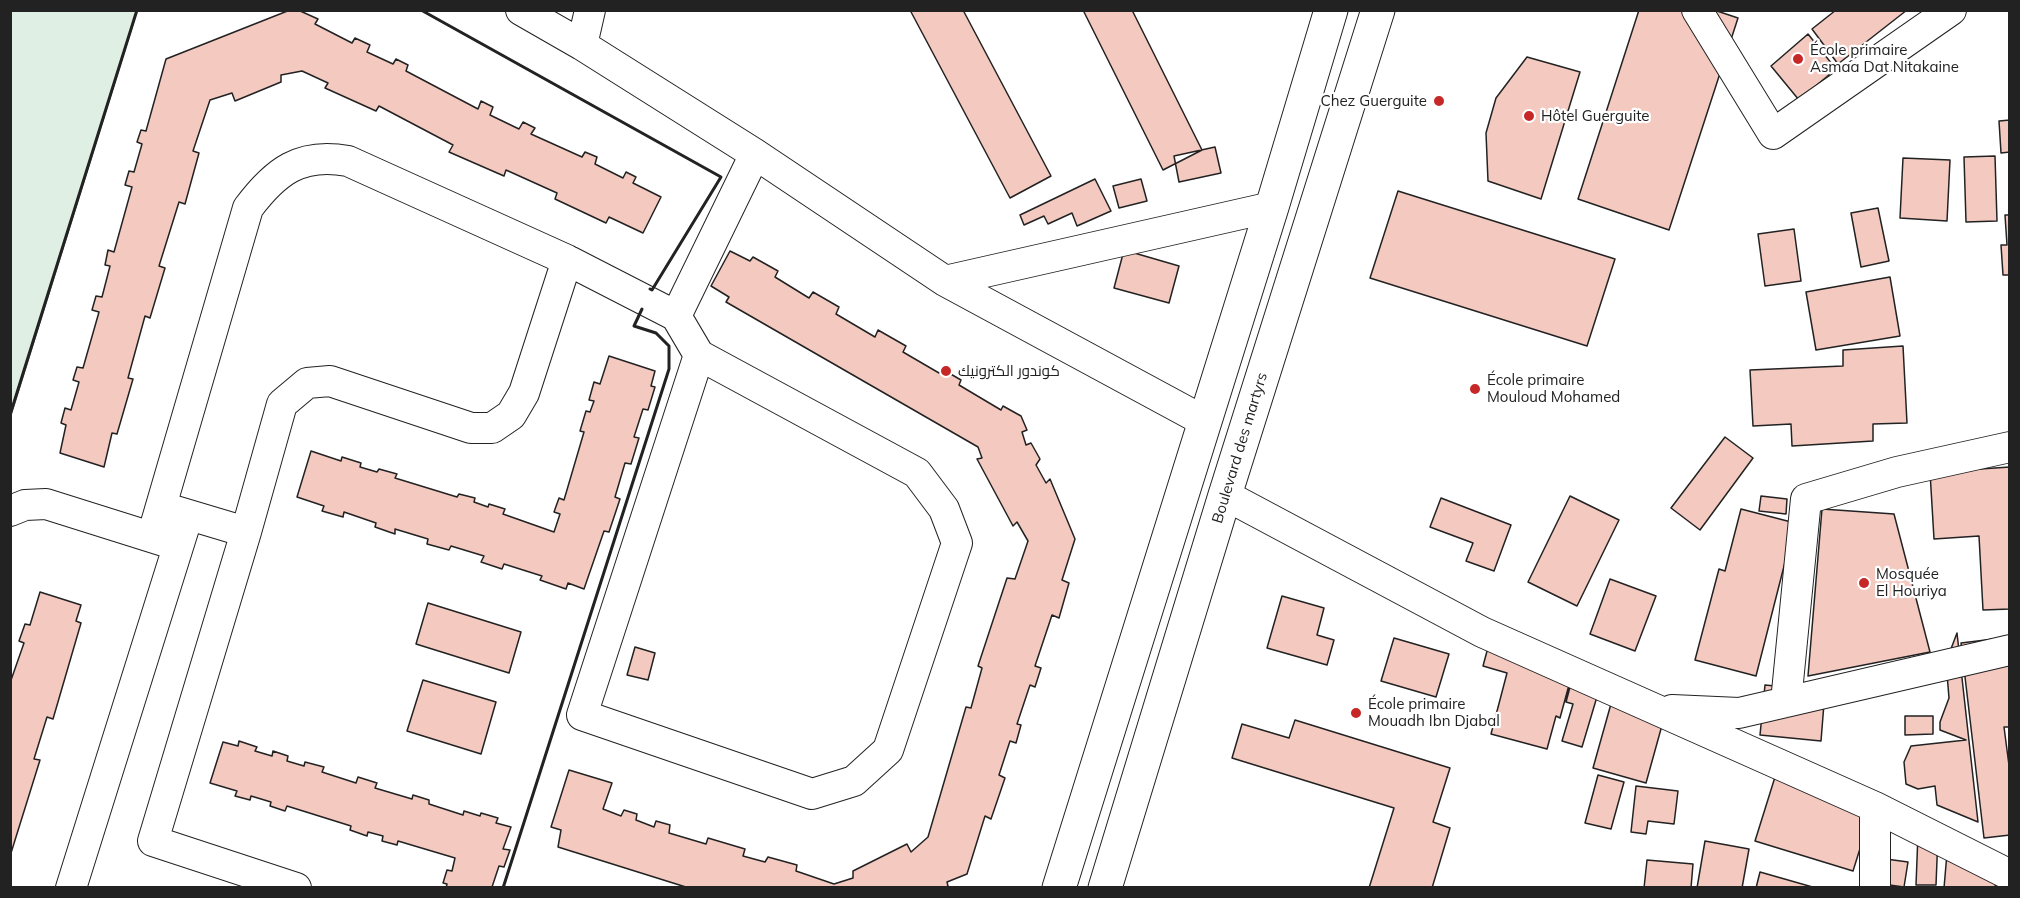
<!DOCTYPE html>
<html>
<head>
<meta charset="utf-8">
<style>
	body { margin:0 }
	#map { position:relative; width:2020px; height:898px; overflow:hidden; background:#fff; font-family:Mulish,sans-serif }
	canvas { display:block }
	.frame { position:absolute; inset:0; border:12px solid #222; pointer-events:none }
</style>
</head>
<body>
<div id="map">
<canvas width="2020" height="898"></canvas>
<div class="frame"></div>
</div>
<script>
const ctx = document.querySelector('canvas').getContext('2d');
ctx.lineJoin = 'round';
function fillPath(path, color) {
  ctx.fillStyle = color;
  ctx.fill(path, 'evenodd');
}
function trace(path, color, width, dash) {
  ctx.strokeStyle = color;
  ctx.lineWidth = width;
  ctx.lineCap = dash ? 'butt' : 'round';
  ctx.setLineDash(dash || []);
  ctx.stroke(path);
}
function label(font, color, halo, rows, align = 'center') {
  ctx.font = font + ' Mulish,Cairo,sans-serif';
  ctx.lineWidth = 4.5;
  ctx.setLineDash([]);
  ctx.textBaseline = 'middle';
  ctx.strokeStyle = halo;
  ctx.fillStyle = color;
  for (const [text, x, y, turn = 0] of rows) {
    ctx.save();
    ctx.translate(x, y);
    ctx.rotate((+turn || 0) * Math.PI / 180);
    ctx.textAlign = isNaN(turn) ? turn : align;
    if (halo) ctx.strokeText(text, 0, 0);
    ctx.fillText(text, 0, 0);
    ctx.restore();
  }
}
const green = new Path2D(`
	M11 10 137 11 11 415 10 11Z`);
fillPath(green, '#e0efe3');
trace(green, '#6f6f6f', 1.5);
const building = new Path2D(`
	M290 10H298L318 19 315 24 352 43 355 38 370 45 367 52 393 64 396 59 408 65 406 71 478 109 481 101 493 107 490 115 519 129 523 122 535 128 531 134 582 157 585 152 597 157 595 164 623 178 626 172 636 177 633 183 661 197 643 233 609 217 606 223 555 199 557 193 506 170 504 176 449 152 453 145 379 106 376 111 325 88 328 83 302 71 281 75V82L235 101 232 93 210 100 193 151 199 153 185 204 179 202 159 266 165 268 150 318 145 316 128 378 133 379 117 434 112 433 104 467 60 453 66 425 61 423 65 408 71 410 79 382 73 380 77 367 83 368 99 312 92 310 96 296 102 297 110 266 105 265 108 250 114 252 132 187 125 185 129 171 134 172 142 144 137 142 141 130 146 131 166 59Z
	M910 10H963L1051 176 1010 198Z
	M1083 10H1132L1202 150 1163 170Z
	M1639 10H1714L1738 18 1669 230 1578 199Z
	M1836 10H1907L1838 64 1812 29Z
	M1808 34 1836 69 1799 100 1771 66Z
	M1527 57 1580 72 1541 199 1488 181 1486 133 1496 98Z
	M2010 120V152L2001 153 1999 121Z
	M1215 147 1221 173 1179 182 1174 156Z
	M1995 156 1997 221 1966 222 1964 157Z
	M1903 158 1950 160 1947 221 1900 218Z
	M1095 179 1111 211 1077 226 1072 213 1048 224 1044 216 1024 225 1020 215Z
	M1141 179 1147 201 1119 208 1113 186Z
	M1398 191 1615 259 1587 346 1370 278Z
	M1878 208 1889 261 1861 267 1851 213Z
	M2005 215H2010V275H2003L2001 245H2007Z
	M1794 229 1801 281 1765 286 1758 234Z
	M1124 250 1179 266 1169 303 1114 288Z
	M730 251 750 261 753 257 778 271 775 277 809 298 813 292 839 307 836 314 875 337 878 330 906 346 903 352 939 373 942 369 961 380 959 385 1001 410 1003 406 1021 416 1027 430 1022 432 1026 445 1031 443 1040 459 1036 465 1046 483 1050 479 1075 539 1062 580 1069 583 1059 618 1052 615 1035 666 1041 668 1035 687 1030 685 1017 724 1021 725 1016 743 1010 741 999 775 1005 778 991 819 985 816 967 874 947 882 948 886 944 888H689L558 847 561 830 551 827 569 770 612 783 603 809 621 816 624 810 637 814 636 820 654 827 656 821 670 825 669 833 706 844 708 838 745 849 743 856 765 862 768 857 797 865 796 871 834 884 853 878V871L907 844 911 852 928 837 966 707 971 708 982 668 978 666 1007 578 1015 579 1028 541 1017 522 1013 526 977 459 982 458 978 447 726 302 729 297 711 286Z
	M1890 277 1900 336 1816 350 1806 292Z
	M1903 346 1907 423 1873 424V441L1792 446 1791 424 1753 426 1750 370 1843 366V350Z
	M609 356 655 371 651 386 655 387 648 410 643 409 634 437 639 438 631 464 625 463 615 497 620 499 609 532 604 531 584 589 568 583 566 589 540 580 542 576 504 564 502 569 481 562 484 556 451 546 449 550 427 544 428 539 395 529V534L375 527 376 523 344 512 343 517 322 511 324 506 297 497 311 451 341 461 342 457 361 463 360 467 377 472 379 469 397 474 395 478 457 497 459 494 475 498 474 502 488 507 489 504 505 509 503 514 554 532 560 514 554 512 559 498 564 500 584 432 580 431 586 411 590 412 594 401 589 400 594 382 600 384Z
	M1725 437 1753 458 1700 530 1671 508Z
	M1929 455 1965 470 2010 467V609L1983 610 1979 536 1934 539Z
	M1570 496 1619 520 1577 606 1528 582Z
	M1761 496 1787 499 1786 514 1759 511Z
	M1441 498 1511 525 1494 571 1466 561 1473 543 1430 527Z
	M1741 509 1795 523 1756 676 1695 660 1719 569 1725 571Z
	M1822 509 1894 514 1930 652 1808 676Z
	M1610 579 1656 596 1635 651 1590 634Z
	M40 592 81 605 76 621 81 623 53 719 47 717 34 759 40 760 11 853 10 683 24 643 19 641 25 624 30 625Z
	M1282 596 1324 608 1317 635 1334 640 1327 665 1267 648Z
	M428 603 521 632 509 673 416 644Z
	M1957 633 1978 822 1937 805 1935 786 1918 789 1906 784 1904 762 1911 746 1966 740 1940 730V722L1949 698 1946 662Z
	M2010 637V727H2004L2010 773V835L1984 838 1961 643Z
	M1394 638 1449 654 1436 697 1381 681Z
	M1490 640 1575 663 1560 718 1556 716 1547 749 1491 734 1507 673 1483 666Z
	M635 647 655 653 648 680 627 675Z
	M1574 672 1602 680 1582 747 1562 741 1573 704 1566 702Z
	M423 680 496 702 481 754 407 731Z
	M1765 685 1825 691 1821 741 1760 735Z
	M1616 686 1669 700 1646 783 1593 768Z
	M1905 716H1933V734L1905 735Z
	M1295 720 1450 768 1433 822 1450 828 1432 888H1369L1394 808 1232 758 1242 724 1289 738Z
	M239 741 257 747 255 751 272 756 273 751 288 756 287 761 304 766 305 762 324 767 322 772 356 783 358 777 377 783 375 788 412 799 413 795 429 800V804L463 815 464 811 480 816 481 813 498 818 496 823 511 827 503 849 510 850 504 867 499 866 492 887 496 888H446L447 884 443 883 447 870 452 871 455 858 398 841 397 845 382 841 383 836 368 832 367 836 350 830 351 826 287 806 285 811 270 806 271 802 251 796 250 800 235 796 237 791 210 783 223 742 238 746Z
	M1598 775 1624 782 1611 829 1585 823Z
	M1775 777 1874 804 1853 871 1755 841Z
	M1636 786 1678 791 1674 824 1648 821 1646 834 1631 832Z
	M1918 834 1938 835 1936 885H1916Z
	M1705 841 1749 849 1742 888H1697Z
	M1947 853 1998 857 1995 888H1944Z
	M1886 859 1908 862 1904 887 1882 884Z
	M1647 860 1693 864 1691 888H1644Z
	M1760 872 1816 888H1756Z`);
fillPath(building, '#f3c9c0');
trace(building, '#222', 1.5);
const street = new Path2D(`
	M521 10 582 45 755 154 945 281 1204 421
	M1697 10 1773 134 1951 10
	M582 45 590 10
	M945 281 1272 207
	M676 316 755 154
	M1225 495 1482 632 1875 807 2010 875
	M169 509 246 532
	M10 511 25 505 46 504 170 543
	M152 537 248 208C275 172 300 152 348 161L567 260 676 316 699 355 582 715 812 794 854 781 888 750 957 543 944 509 917 473 699 355
	M1786 702 1806 499 1897 472 2010 447
	M1672 710 1739 713 2010 650
	M1875 807V888
	M71 888 188 515
	M296 888 153 841 246 532 282 404 307 383 330 381 471 428H492L511 415 524 393 567 260`);
const highway = new Path2D(`
	M1059 888 1272 207 1331 10
	M1105 888 1225 495 1378 10`);
trace(street, '#222', 32);
trace(highway, '#222', 35);
trace(street, '#fff', 30);
trace(highway, '#fff', 33);
trace(new Path2D(`
	M421 10 721 177 652 290 650 289
	M10 415 137 10
	M503 888 669 369V346L656 333 634 326 642 309`), '#222', 3);
for (const [x, y, r, color] of [
	[1798,59,6,"#c62828"],
	[1439,101,6,"#c62828"],
	[1529,116,6,"#c62828"],
	[946,371,6,"#c62828"],
	[1475,389,6,"#c62828"],
	[1864,583,6,"#c62828"],
	[1356,713,6,"#c62828"]
]) {
  const dot = new Path2D();
  dot.arc(x, y, r, 0, 2 * Math.PI);
  ctx.fillStyle = color;
  ctx.fill(dot);
  trace(dot, '#fff', 2);
}
label('15px', '#222', '#fff', [
	["École primaire",1810,50],
	["Asmaa Dat Nitakaine",1810,67],
	["Chez Guerguite",1427,101,"right"],
	["Hôtel Guerguite",1541,116],
	["كوندور الكترونيك",958,371],
	["École primaire",1487,380],
	["Mouloud Mohamed",1487,397],
	["Mosquée",1876,574],
	["El Houriya",1876,591],
	["École primaire",1368,704],
	["Mouadh Ibn Djabal",1368,721]
], 'left');
label('15px', '#222', '#fff', [
	["Boulevard des martyrs",1240,448,-73]
]);
</script>
</body>
</html>
